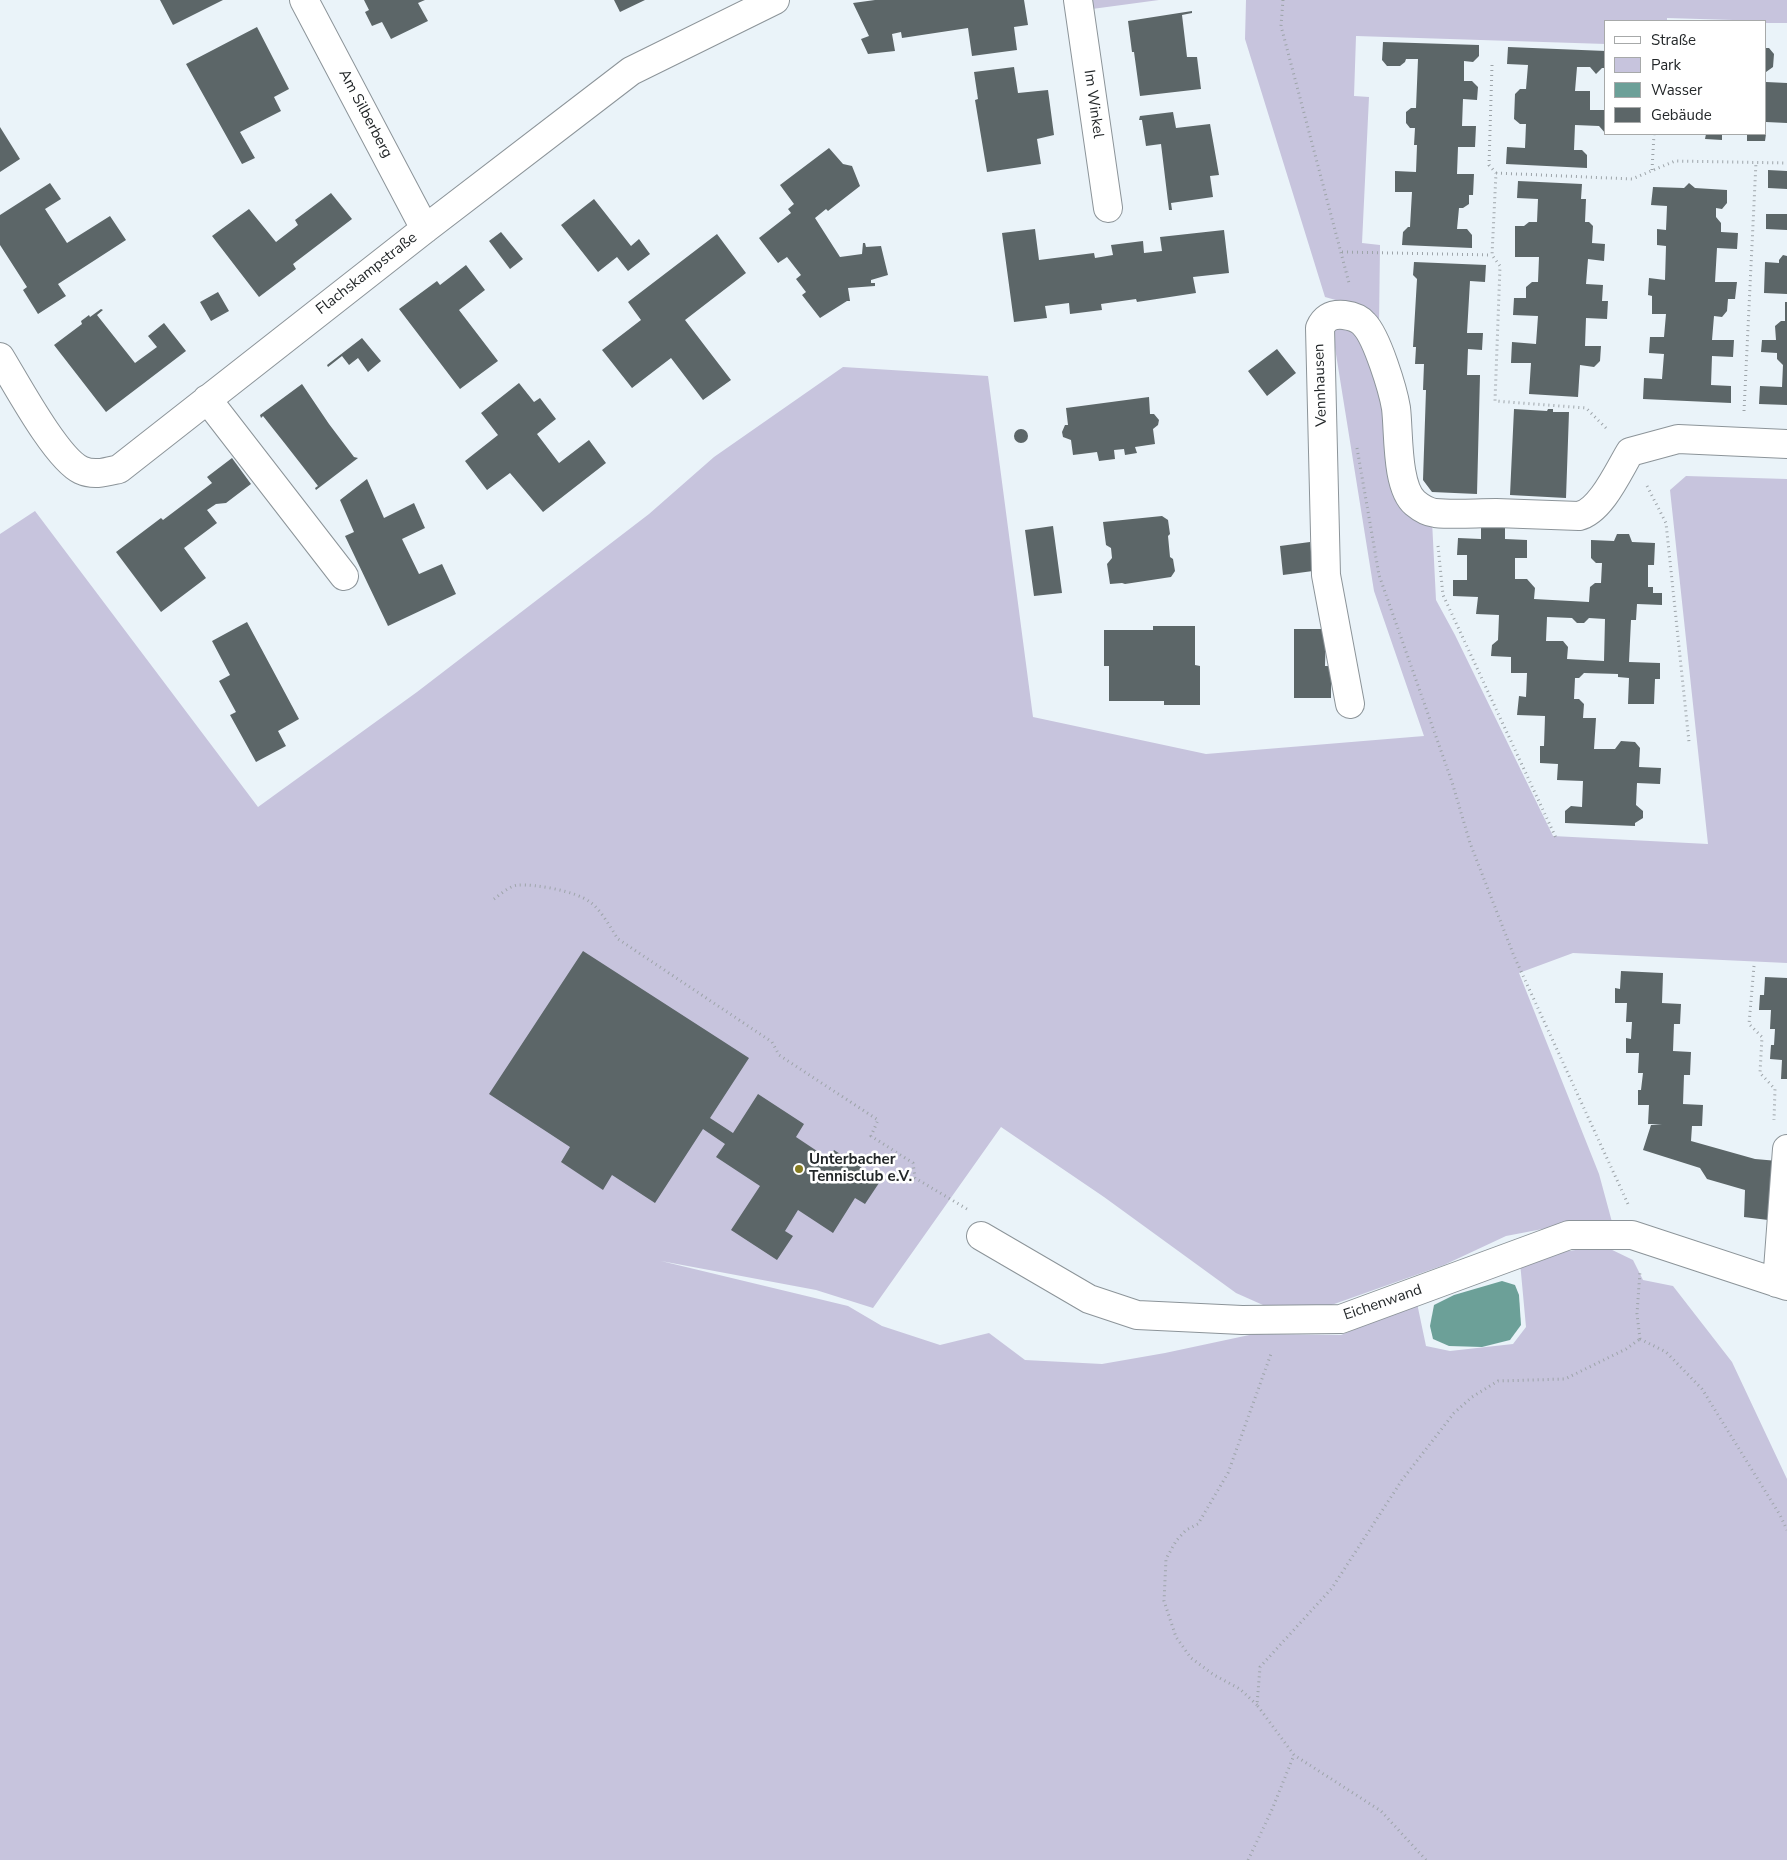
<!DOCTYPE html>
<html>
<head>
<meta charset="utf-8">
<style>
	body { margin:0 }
	#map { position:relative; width:1787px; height:1860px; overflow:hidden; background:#eaf3f9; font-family:"Nunito Sans",sans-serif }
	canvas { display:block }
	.legend { position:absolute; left:1604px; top:20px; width:162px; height:115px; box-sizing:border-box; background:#fff; border:1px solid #a7a9a9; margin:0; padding:6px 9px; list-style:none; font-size:15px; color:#232729 }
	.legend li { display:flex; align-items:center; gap:10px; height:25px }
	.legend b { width:25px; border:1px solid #a7a9a9 }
</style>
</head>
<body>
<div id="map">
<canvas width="1787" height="1860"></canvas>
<ul class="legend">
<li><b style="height:6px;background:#fff"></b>Straße</li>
<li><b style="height:14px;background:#c7c4dd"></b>Park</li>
<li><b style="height:14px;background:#6ca098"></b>Wasser</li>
<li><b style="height:14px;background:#5c6668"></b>Gebäude</li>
</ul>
</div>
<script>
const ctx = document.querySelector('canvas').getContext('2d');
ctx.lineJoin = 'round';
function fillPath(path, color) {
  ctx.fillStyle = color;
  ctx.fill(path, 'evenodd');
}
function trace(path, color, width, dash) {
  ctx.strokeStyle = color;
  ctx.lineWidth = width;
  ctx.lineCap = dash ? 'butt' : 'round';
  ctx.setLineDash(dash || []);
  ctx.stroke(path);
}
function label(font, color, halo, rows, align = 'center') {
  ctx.font = font + ' "Nunito Sans",sans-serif';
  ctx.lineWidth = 5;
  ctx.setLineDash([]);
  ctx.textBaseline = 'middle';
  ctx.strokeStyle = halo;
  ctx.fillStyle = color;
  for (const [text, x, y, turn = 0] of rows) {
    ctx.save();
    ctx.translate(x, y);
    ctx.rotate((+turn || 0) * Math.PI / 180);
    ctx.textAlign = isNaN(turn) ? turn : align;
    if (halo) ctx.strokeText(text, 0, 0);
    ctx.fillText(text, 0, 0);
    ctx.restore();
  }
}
fillPath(new Path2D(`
	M1091 0H1159L1092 9Z
	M1246 0H1787V23H1766V21L1667 18V21H1606V44L1356 36 1354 96 1369 97 1362 243 1380 245 1379 325 1357 306 1325 297 1245 39Z
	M1331 323 1357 329 1374 345 1401 494 1432 521 1436 600 1455 635 1553 836 1708 844 1670 490 1686 476 1787 479V963L1573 953 1519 973 1599 1174 1612 1222 1553 1227 1506 1236 1444 1265 1323 1308 1272 1309 1236 1293 1104 1197 1001 1127 873 1308 816 1290 661 1261 848 1306 882 1326 940 1345 989 1333 1025 1360 1102 1364 1165 1353 1254 1334 1341 1335 1417 1303 1426 1346 1450 1351 1513 1344 1526 1327 1520 1262 1554 1253 1604 1246 1633 1260 1643 1280 1673 1286 1732 1362 1787 1479V1860H0V534L35 511 258 807 417 692 649 514 714 457 843 367 988 376 1033 717 1206 754 1424 736 1374 591Z`), '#c7c4dd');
fillPath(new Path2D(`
	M1502 1281 1515 1285 1519 1295 1521 1325 1510 1340 1482 1347 1449 1346 1433 1339 1430 1326 1434 1305 1454 1295Z`), '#6ca098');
fillPath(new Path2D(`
	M160 0H223L173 25Z
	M364 0H425L418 3 428 21 391 39 382 22 372 26 365 12 369 10Z
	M614 0H645L620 12Z
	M875 0H1024L1028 25 1014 27 1017 50 972 56 968 28 902 38 901 32 892 34 895 51 868 54 861 39 869 36 853 3Z
	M1192 11V13L1182 15 1187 57H1197L1201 89 1140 96 1134 52H1132L1128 21Z
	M257 27 289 89 274 97 281 111 240 132 255 158 242 164 186 64Z
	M1383 42 1479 45V56L1473 62 1464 61V81H1472L1478 87 1477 100 1463 99 1462 126H1476L1475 147H1458L1457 174H1474L1473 195H1469V204L1463 208H1459L1457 229H1467L1472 235V248L1402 245 1403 232 1408 227H1410L1412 192H1395V171L1416 172 1417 145H1414L1415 128H1410L1406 123V112L1411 108H1416L1418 59H1406L1405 62 1400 66H1387L1382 60Z
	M1508 47 1606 51V68H1602L1596 74 1590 67H1577L1575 91H1590V110H1606V134L1599 126 1575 125 1574 150H1582L1587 155V168L1506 164 1507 147 1525 148 1526 124H1520L1514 119 1515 94 1520 89H1526L1528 65 1507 64Z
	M1766 48H1769L1774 54 1773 67 1766 72Z
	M1014 67 1018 93 1048 90 1054 135 1037 139 1041 164 987 172 975 100 978 99 974 72Z
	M1766 82 1787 83V123L1766 122Z
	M1173 112 1176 128 1210 124 1219 175 1210 176 1213 197 1171 203 1172 210H1169L1161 144 1146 146 1142 120H1139L1140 116Z
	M0 127 20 159 0 172Z
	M1706 134H1722V140L1705 139Z
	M1747 134H1766L1765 141H1747Z
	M829 148 843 164 852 166 860 186 828 211 826 209 815 218 840 257 862 254 863 243H865L866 247 881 246 888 275 871 280V283H875V286L848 288 850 301H847L820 318 802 295 806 292 796 279 801 275 787 257 778 263 759 238 791 213 788 209 794 204 780 185Z
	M1768 170 1787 171V189L1768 188Z
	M1518 181 1582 184 1581 199H1586L1585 222H1589L1593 226 1592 243 1605 244 1604 261 1588 259 1586 284 1603 285 1602 301H1608L1607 319 1586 318 1585 346H1601L1600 361 1594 367 1580 365 1578 397 1529 394 1531 363H1511L1512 342 1536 344 1538 316 1513 315 1514 298H1526V287L1532 282H1538L1539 257H1515V226H1524L1529 222H1537L1538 199 1517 198Z
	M50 183 61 199 45 209 67 243 110 216 126 240 58 284 66 296 38 314 23 290 27 287 0 245V215Z
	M1689 183 1695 188 1727 190V203L1722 209 1716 208V217L1721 223V232L1738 233 1737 249 1717 248 1715 282H1737L1735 299H1728L1727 311 1722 317 1714 316 1712 340H1734L1733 357 1712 356 1711 385 1731 386V403L1643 399 1644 378 1662 379 1664 354 1649 353 1650 337H1664L1666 314H1652V296L1648 295 1649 278 1665 280 1666 246 1657 245V229L1666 230 1667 206 1651 205 1653 187 1684 188Z
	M331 193 352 219 293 264 296 269 259 297 212 236 249 209 276 242 298 225 295 220Z
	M594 199 631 246 639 239 650 254 628 271 617 257 598 272 561 225Z
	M1766 214H1787V230L1766 229Z
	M1035 229 1039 260 1094 253 1095 258 1113 255 1111 245 1143 241 1144 253 1162 251 1160 237 1224 230 1229 273 1193 277 1196 293 1137 302 1136 299 1101 304 1102 310 1070 314 1069 303 1045 306 1047 318 1014 322 1002 233Z
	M501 232 523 259 510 269 489 241Z
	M717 234 746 273 685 320 731 380 703 400 671 358 632 388 602 350 641 320 628 302Z
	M1783 255 1787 256V294L1764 293 1765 262 1779 263V260Z
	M1414 262 1486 265 1485 282 1470 281 1467 333H1483L1482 350 1468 349 1467 375H1480L1477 494 1432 492 1423 480 1426 390H1423L1424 364H1415L1416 347H1413L1417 279 1413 275Z
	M466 265 485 290 459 310 498 361 460 389 399 309 437 281 440 285Z
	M218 292 229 311 211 321 200 302Z
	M1785 302H1787V405L1759 404 1760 386 1782 387 1783 365 1777 359V353L1761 352 1762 340H1776L1775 326 1781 321H1785Z
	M101 309 103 310 97 315 135 363 157 347 148 336 164 323 186 351 106 412 54 345 82 324 81 321 89 315 90 317Z
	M362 338 381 361 368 372 358 358 349 365 342 356 328 367 327 365Z
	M1277 349 1296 373 1267 396 1248 371Z
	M519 383 534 402 540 398 556 419 537 434 559 463 589 440 606 463 543 512 510 473 487 490 465 461 498 435 481 413Z
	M302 384 329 424 354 457 358 458 316 490 315 488 318 486 286 445 263 416 261 418 260 415Z
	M1149 397 1150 414H1154L1159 420 1158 425 1153 429 1155 444 1135 447 1137 453 1125 455 1124 449 1114 450 1115 459 1099 461 1097 452 1073 455 1071 440 1063 437 1062 432 1065 425H1068L1066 408Z
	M1514 409 1547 411 1548 409H1553V412H1569L1566 498 1510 495Z
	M1014 436a7 7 0 1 1 14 0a7 7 0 1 1-14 0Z
	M232 458 251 484 226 503 216 504 207 510 217 523 184 548 206 578 161 612 116 552 161 518 163 520 212 483 207 477Z
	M367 479 384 518 414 503 425 528 402 539 419 574 442 564 456 594 388 626 345 536 354 532 340 500Z
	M1162 516 1168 520 1170 534 1168 536 1170 557 1173 559 1175 571 1171 577 1125 584 1122 583 1110 584 1107 564 1112 558 1111 548 1106 545 1103 522Z
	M1481 523 1505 524V539L1527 540V558H1515V579H1527L1535 588 1534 599 1589 602 1590 587 1595 583H1601L1602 563H1596L1591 558V540L1614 541 1617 534H1629L1632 542 1655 543 1654 565H1648V587H1653V593H1662V605L1637 604 1636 620H1631L1629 662 1660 663V679H1655L1654 704H1628L1629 678 1618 677V674L1584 673 1579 678H1575L1574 699H1579L1584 704 1583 718H1596L1594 749H1615L1621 741 1635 742 1640 748 1639 767 1661 768 1660 784 1637 783 1636 805 1643 811V818L1635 823V826L1565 823V811L1571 806 1582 807 1583 781 1557 780 1558 764 1540 763V746H1544L1545 716 1517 715 1519 696 1526 697 1527 673H1511V657L1491 656 1492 645 1498 640 1499 615 1476 614 1478 597 1453 596V580H1467V555H1457L1458 538 1481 539ZM1547 617 1572 618 1577 623H1584L1589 618 1605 619 1604 661 1567 659 1568 647 1563 641H1546Z
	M1053 526 1062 593 1034 596 1025 530Z
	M1310 542 1313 571 1283 575 1280 546Z
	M247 622 299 719 278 731 286 746 256 762 230 715 236 712 219 681 230 675 212 641Z
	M1153 626H1195V665L1200 666V705H1164V701H1109V666H1104V630H1153Z
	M1294 629H1326L1325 666H1331V698H1294Z
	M583 951 749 1058 710 1118 733 1133 758 1094 804 1124 796 1137 829 1159 834 1150 881 1180 865 1204 855 1198 833 1233 798 1210 785 1231 793 1236 777 1260 731 1230 760 1186 716 1157 725 1144 703 1129 655 1203 612 1175 603 1190 561 1162 570 1147 489 1094Z
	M1621 971 1663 973 1662 1003 1681 1004 1680 1024H1674L1673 1051 1691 1052 1690 1075H1684L1683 1104 1703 1105 1702 1126H1692L1691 1141 1755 1159 1778 1161 1776 1221 1744 1217 1745 1190 1707 1179 1700 1168 1643 1150 1651 1125 1662 1124H1648L1649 1105H1638V1090H1641L1643 1073H1638L1639 1053H1626V1038L1631 1039 1632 1022H1626L1627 1003H1615V988L1620 989Z
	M1765 977 1787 978V1079H1781L1782 1060 1770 1059 1771 1045H1774L1775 1029H1770L1771 1010H1759L1760 995H1764Z`), '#5c6668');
const minor = new Path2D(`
	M304 0 425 229
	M1078 0 1108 208
	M0 357C16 383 56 458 81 470 94 476 106 472 119 469L425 229 631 71 775 0
	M207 399 344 576
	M1350 704 1326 575 1320 328C1325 317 1332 314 1344 315 1352 316 1359 318 1364 324 1377 337 1393 390 1396 408 1399 432 1396 487 1415 503 1421 508 1428 512 1435 513 1455 515 1476 513 1496 513 1524 514 1551 515 1579 516 1601 511 1619 470 1630 452L1678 439 1787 444
	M981 1236 1089 1299 1137 1315 1242 1320 1341 1319 1569 1235H1632L1787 1286
	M1777 1283 1787 1149`);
trace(minor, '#8c9499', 30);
trace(new Path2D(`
	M1283 0 1281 26 1349 283
	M1492 65 1489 165 1496 173 1492 255 1500 266 1495 401 1586 408 1608 430
	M1652 170 1654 134
	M1496 173 1632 179 1675 161 1787 163
	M1342 252 1492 255
	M1744 411 1756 162
	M1357 448 1379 575 1452 782 1470 843 1514 956 1628 1204
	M1647 486 1666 523 1689 742
	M1438 546 1443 595 1556 838
	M494 899C501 894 509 886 518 885 535 884 576 891 590 902 602 911 610 927 618 939L772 1042 779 1055 878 1120 871 1136 913 1163 915 1178 967 1209
	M1754 966 1749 1024 1762 1037 1760 1073 1775 1089 1774 1120
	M1640 1339 1637 1314 1640 1271
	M1640 1339 1666 1352 1702 1389 1780 1515 1787 1530
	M1257 1705 1240 1689 1214 1675 1191 1658 1176 1637 1164 1601 1166 1559 1176 1541 1186 1530 1198 1524 1228 1473 1272 1351
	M1248 1860 1271 1812 1294 1755
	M1426 1860 1381 1811 1294 1755 1257 1705 1260 1667 1332 1588 1402 1480 1454 1413 1472 1397 1498 1381 1565 1379 1626 1349 1640 1339`), '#9da4a9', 3, [1, 4]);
trace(minor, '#fff', 28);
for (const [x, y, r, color] of [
	[799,1169,5,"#867c22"]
]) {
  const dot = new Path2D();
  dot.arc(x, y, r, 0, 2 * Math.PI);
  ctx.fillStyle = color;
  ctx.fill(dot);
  trace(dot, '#fff', 2);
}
label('15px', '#232729', '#fff', [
	["Im Winkel",1093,104,82],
	["Am Silberberg",365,114,62],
	["Flachskampstraße",367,274,-38],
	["Vennhausen",1321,385,-92],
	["Eichenwand",1383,1303,-19]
]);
label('bold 15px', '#232729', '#fff', [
	["Unterbacher",809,1160],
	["Tennisclub e.V.",809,1177]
], 'left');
</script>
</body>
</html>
